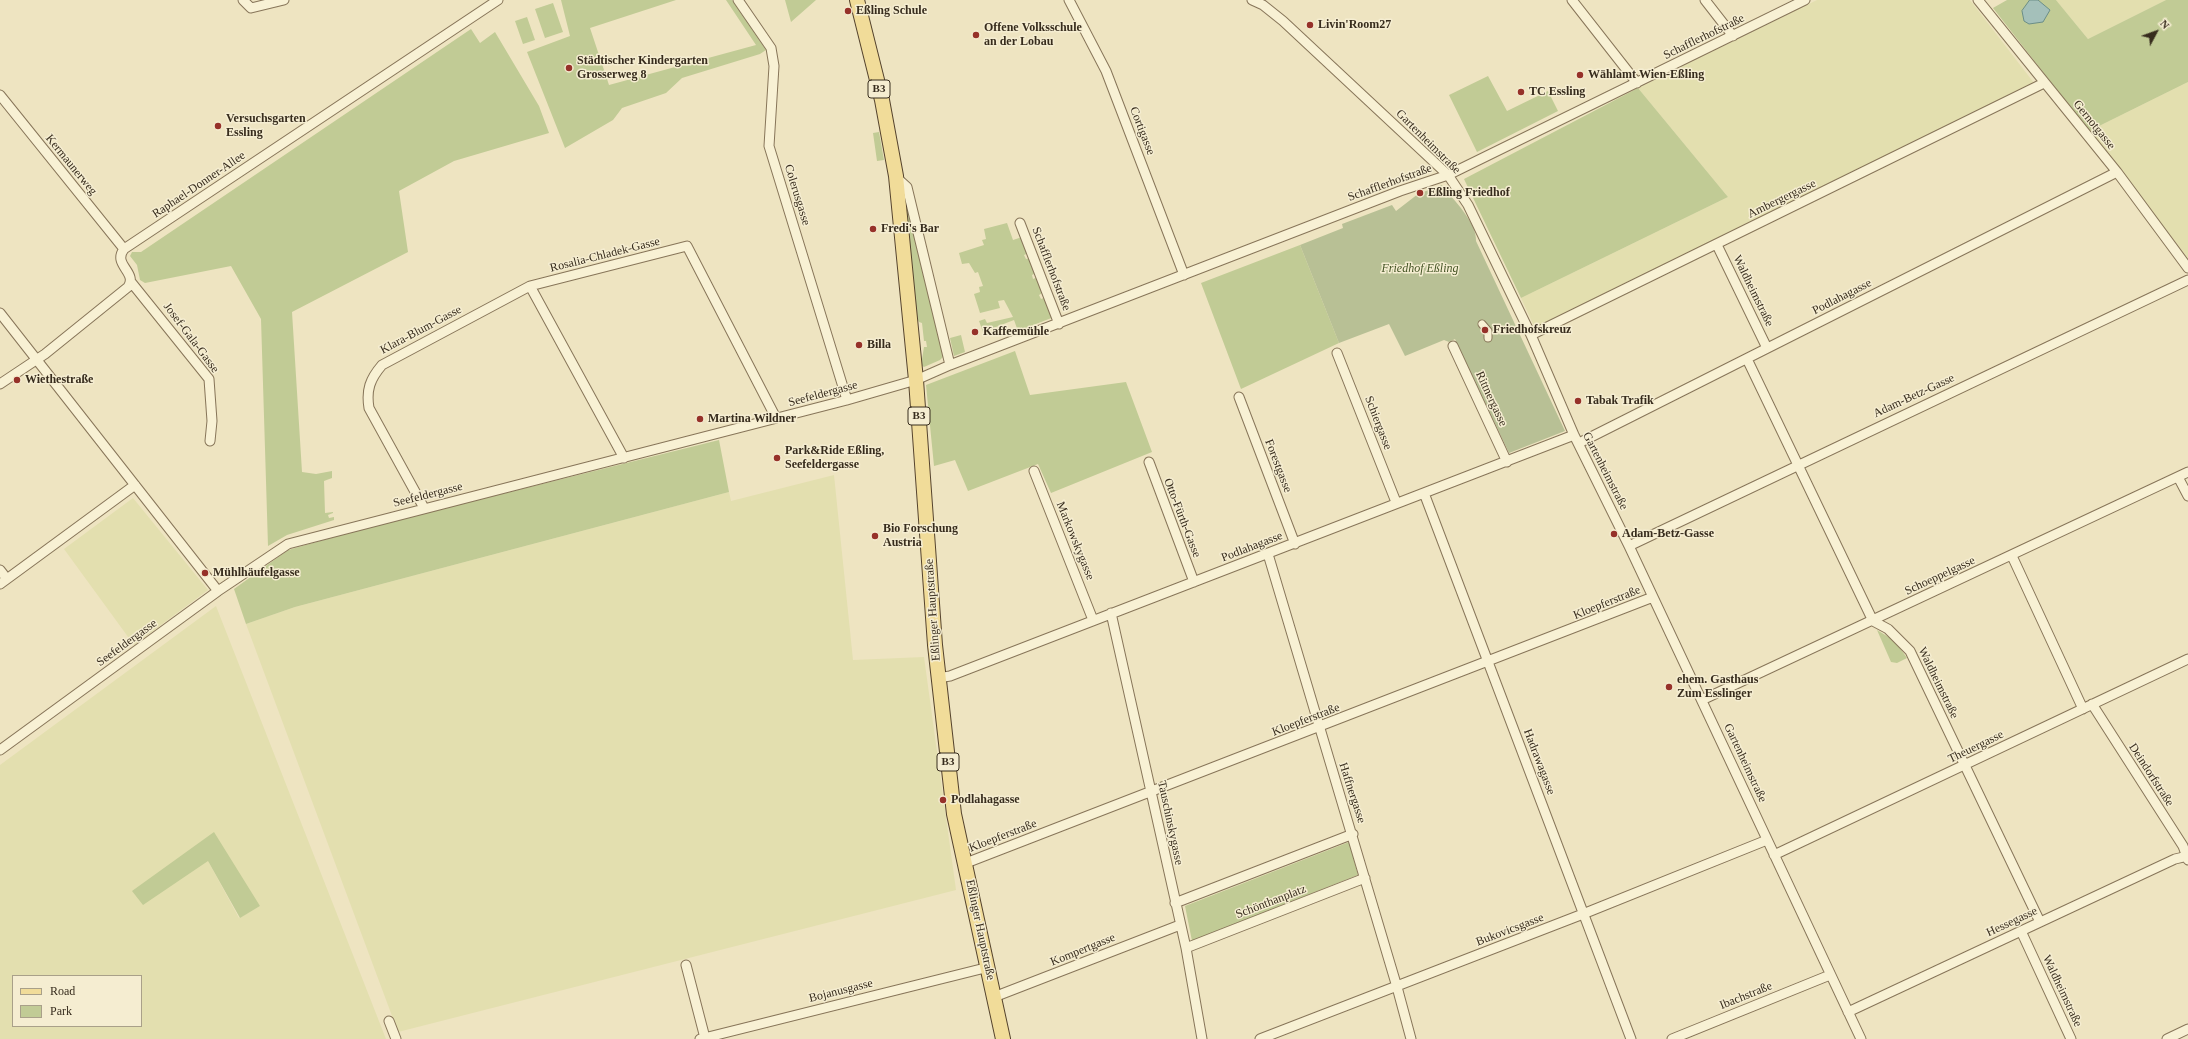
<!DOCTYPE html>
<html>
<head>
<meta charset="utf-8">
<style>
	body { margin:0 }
	#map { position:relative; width:2188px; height:1039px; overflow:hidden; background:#eee4c1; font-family:"Times New Roman",serif }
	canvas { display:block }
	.legend { position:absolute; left:12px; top:975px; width:130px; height:52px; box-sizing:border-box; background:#f5edd1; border:1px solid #a9a089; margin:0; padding:5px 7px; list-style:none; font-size:12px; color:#372c1d }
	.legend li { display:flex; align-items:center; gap:8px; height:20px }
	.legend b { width:20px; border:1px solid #a9a089 }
	.north { position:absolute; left:2136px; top:12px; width:40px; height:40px; -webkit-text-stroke:3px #f5edd1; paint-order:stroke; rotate:49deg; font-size:11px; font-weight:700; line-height:16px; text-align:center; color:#372c1d }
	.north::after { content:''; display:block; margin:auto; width:14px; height:18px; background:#372c1d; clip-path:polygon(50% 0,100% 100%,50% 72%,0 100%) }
</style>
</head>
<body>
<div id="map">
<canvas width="2188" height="1039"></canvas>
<ul class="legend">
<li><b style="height:5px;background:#f1dc99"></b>Road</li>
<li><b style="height:11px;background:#c1cb95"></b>Park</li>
</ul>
<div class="north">N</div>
</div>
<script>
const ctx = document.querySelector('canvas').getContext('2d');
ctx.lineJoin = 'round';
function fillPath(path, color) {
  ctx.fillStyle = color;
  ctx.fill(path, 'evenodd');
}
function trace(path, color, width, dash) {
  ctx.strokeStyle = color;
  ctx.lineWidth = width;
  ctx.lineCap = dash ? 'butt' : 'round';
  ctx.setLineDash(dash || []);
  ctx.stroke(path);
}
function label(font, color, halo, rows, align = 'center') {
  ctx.font = font + ' "Times New Roman",serif';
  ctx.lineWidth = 3;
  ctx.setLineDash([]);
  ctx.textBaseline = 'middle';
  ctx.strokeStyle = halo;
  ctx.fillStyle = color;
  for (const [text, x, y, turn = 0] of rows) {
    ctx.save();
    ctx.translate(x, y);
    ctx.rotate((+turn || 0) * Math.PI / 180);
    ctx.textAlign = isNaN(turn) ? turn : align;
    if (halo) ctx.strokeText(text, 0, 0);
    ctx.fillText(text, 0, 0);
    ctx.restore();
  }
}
fillPath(new Path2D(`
	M1817 0H1970L2034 83 1554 320 1534 326 1521 298 1728 197 1638 88Z
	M2056 0H2166L2088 39Z
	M2188 82V258L2089 131Z
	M834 475 853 660 924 657 956 890 398 1032 246 624 295 607 729 492 731 501Z
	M133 498 208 590 134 645 64 549Z
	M216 606 386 1039H0V765ZM208 861 260 906 239 918ZM13 976H141V1026H13Z`), '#e3dfaf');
fillPath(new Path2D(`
	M561 0H676L590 28 609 85 756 45 726 0H732L766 50 760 54 682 78 666 93 622 108 613 120 565 148 527 52 570 36Z
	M785 0H816L791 22Z
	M2007 0H2056L2088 39 2166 0H2188V82L2089 131 1993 8Z
	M553 3 563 32 545 38 535 9Z
	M527 17 535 40 523 44 515 21Z
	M471 29 480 43 495 32 539 106 549 133 454 161 399 191 408 252 292 312 302 472 316 474 332 471V478L324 481 325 513 333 512V513L328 515 329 518 334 517V520L287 535 268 546 261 319 231 266 145 283 140 280 137 265 130 256 132 252H141Z
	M1488 76 1507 111 1548 91 1558 111 1477 152 1449 95Z
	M1638 88 1728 197 1521 298 1464 179Z
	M879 132 884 160 877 161 873 133Z
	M904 188 944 356 940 360 924 367 921 365 924 347H927L926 341H924L922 323 919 322 914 314Z
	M1007 223 1013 240 1022 237 1029 253 1024 255 1026 259 1031 258 1036 273 1032 275 1033 279 1038 277 1044 292 1039 295 1041 299 1046 297 1054 317 1018 331 1014 320 983 332 979 321 985 319 987 323 1013 317 1004 300 998 301 1000 308 980 313 974 294 980 292 979 287 983 286 978 272 975 273 969 263 962 264 959 253 984 245 982 240 986 239 984 229Z
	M1300 245 1339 343 1241 389 1201 283Z
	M961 335 965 352 954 356 950 338Z
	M1015 351 1030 395 1126 382 1152 452 1051 493 1038 464 968 491 955 460 934 466 926 385Z
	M719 440 729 492 295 607 246 624 234 589 288 550 377 525Z
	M1877 630 1895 641 1907 658 1897 663 1891 662Z
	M214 832 260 906 240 918 208 861 143 905 132 891Z
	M1349 842 1358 875 1192 941 1185 906Z`), '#c1cb95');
fillPath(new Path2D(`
	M1442 185C1453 200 1477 222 1476 241L1565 431 1509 453 1455 339 1449 342 1444 340 1405 356 1389 324 1339 343 1300 245 1343 228 1342 224 1392 205 1396 211 1418 194Z`), '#b8c095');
const water = new Path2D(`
	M2030 0H2038L2050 10 2043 22 2029 24 2024 21 2022 11Z`);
fillPath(water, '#a4c0ba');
trace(water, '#6b8e88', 1);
const pedestrian = new Path2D(`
	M1482 324 1488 331V338`);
const minor = new Path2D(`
	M243 0 251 8 284 0
	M738 0 771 48 774 66 769 146 847 400
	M1069 0 1106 71 1184 275
	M1252 0 1263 5 1283 21 1448 175 1468 205 1531 335 1574 435 1629 546 1861 1039
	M1572 0 1637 83
	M1705 0 1733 36
	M1978 0 2117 172 2188 268
	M0 95 124 249
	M896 177 907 187 950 365
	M1020 223 1059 324
	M1717 245 1767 348
	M131 282 209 379 212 421 210 441
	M0 313 218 591
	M1531 335 2044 83
	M1453 346 1507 462
	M1337 353 1396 502
	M1747 359 1873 621 1888 629 1910 651 2040 922
	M0 384 45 354 128 287C138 272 112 265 124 249L498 0
	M1239 397 1295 544
	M1579 443 2117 172
	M624 458 530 286 687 246 776 418
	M1149 462 1194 582
	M1034 471 1093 620
	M2178 477 2188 496
	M1424 493 1631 1039
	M424 508 369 408C366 390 370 379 382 365L530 286
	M1629 546 2188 280
	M1268 554 1397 987 1411 1039
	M2012 556 2083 709
	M0 570 7 579
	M0 584 135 485
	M1111 613 1186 948 1202 1039
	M938 678 950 676 1574 435
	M1702 700 2188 472
	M2092 704 2183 846 2188 860
	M0 750 218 591 288 544 847 400 916 380 950 365 1400 191 1448 175 1805 0
	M1774 855 2188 659
	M966 863 1653 597
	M1175 903 1353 834
	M2021 931 2071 1039
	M1186 948 1365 878
	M686 965 705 1038
	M994 997 1180 925
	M1848 1012 2175 859 2188 856
	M389 1021 396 1039
	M700 1039 989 967
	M1260 1039 1583 914 1767 840
	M1672 1039 1830 975
	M2167 1039 2188 1029`);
const primary = new Path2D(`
	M857 0 882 100 896 176 916 380 935 645 954 814 1003 1039`);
trace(pedestrian, '#877559', 9);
trace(minor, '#877559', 11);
trace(primary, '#55432d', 16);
trace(pedestrian, '#f8f1d4', 7);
trace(minor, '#f8f1d4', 9);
trace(primary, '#f1dc99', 14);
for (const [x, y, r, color] of [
	[848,11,4,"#963129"],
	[1310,25,4,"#963129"],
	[976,35,4,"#963129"],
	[569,68,4,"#963129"],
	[1580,75,4,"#963129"],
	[1521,92,4,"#963129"],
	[218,126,4,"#963129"],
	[1420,193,4,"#963129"],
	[873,229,4,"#963129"],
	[1485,330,4,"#963129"],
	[975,332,4,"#963129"],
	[859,345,4,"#963129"],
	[17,380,4,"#963129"],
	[1578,401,4,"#963129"],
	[700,419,4,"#963129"],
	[777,458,4,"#963129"],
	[1614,534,4,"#963129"],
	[875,536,4,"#963129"],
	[205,573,4,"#963129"],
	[1669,687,4,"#963129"],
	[943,800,4,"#963129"]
]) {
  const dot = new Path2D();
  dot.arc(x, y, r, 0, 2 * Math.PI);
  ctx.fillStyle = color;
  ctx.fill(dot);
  trace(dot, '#f5edd1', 1.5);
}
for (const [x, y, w] of [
	[879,89,22],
	[919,416,22],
	[948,762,22]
]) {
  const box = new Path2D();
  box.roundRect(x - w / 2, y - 9, w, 18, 3);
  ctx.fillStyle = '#f5edd1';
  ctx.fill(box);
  trace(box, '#372c1d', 1);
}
label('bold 11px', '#372c1d', null, [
	["B3",879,89],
	["B3",919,416],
	["B3",948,762]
]);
label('bold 12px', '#372c1d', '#f5edd1', [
	["Eßling Schule",856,11],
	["Livin'Room27",1318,25],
	["Offene Volksschule",984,28],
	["an der Lobau",984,42],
	["Städtischer Kindergarten",577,61],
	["Grosserweg 8",577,75],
	["Wählamt Wien-Eßling",1588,75],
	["TC Essling",1529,92],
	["Versuchsgarten",226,119],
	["Essling",226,133],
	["Eßling Friedhof",1428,193],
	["Fredi's Bar",881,229],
	["Friedhofskreuz",1493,330],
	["Kaffeemühle",983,332],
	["Billa",867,345],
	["Wiethestraße",25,380],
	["Tabak Trafik",1586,401],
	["Martina Wildner",708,419],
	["Park&Ride Eßling,",785,451],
	["Seefeldergasse",785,465],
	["Bio Forschung",883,529],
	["Austria",883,543],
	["Adam-Betz-Gasse",1622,534],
	["Mühlhäufelgasse",213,573],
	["ehem. Gasthaus",1677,680],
	["Zum Esslinger",1677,694],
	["Podlahagasse",951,800]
], 'left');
label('12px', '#372c1d', '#f5edd1', [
	["Schafflerhofstraße",1704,37,-26],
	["Gernotgasse",2094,125,51],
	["Cortigasse",1142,131,69],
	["Gartenheimstraße",1428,142,45],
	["Kermaunerweg",71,165,51],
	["Schafflerhofstraße",1390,183,-20],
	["Raphael-Donner-Allee",199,185,-34],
	["Colerusgasse",797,195,73],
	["Ambergergasse",1782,199,-26],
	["Rosalia-Chladek-Gasse",605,255,-14],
	["Schafflerhofstraße",1051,269,69],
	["Waldheimstraße",1753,291,64],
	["Podlahagasse",1842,297,-27],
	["Klara-Blum-Gasse",421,330,-28],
	["Josef-Gala-Gasse",191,338,53],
	["Seefeldergasse",823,394,-15],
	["Adam-Betz-Gasse",1914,396,-25],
	["Rittnergasse",1491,399,65],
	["Schiergasse",1378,423,69],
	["Forestgasse",1278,466,69],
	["Gartenheimstraße",1605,471,63],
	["Seefeldergasse",428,495,-14],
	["Otto-Fürth-Gasse",1182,518,69],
	["Markowskygasse",1075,541,68],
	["Podlahagasse",1252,547,-21],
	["Schoeppelgasse",1940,576,-25],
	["Kloepferstraße",1607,603,-22],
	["Eßlinger Hauptstraße",933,610,-94],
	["Seefeldergasse",127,643,-36],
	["Waldheimstraße",1938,683,64],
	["Kloepferstraße",1306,720,-21],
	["Theuergasse",1976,747,-26],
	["Hadrawagasse",1539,762,69],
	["Gartenheimstraße",1745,763,65],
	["Deindorfstraße",2151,775,57],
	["Haffnergasse",1352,793,72],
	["Tauschinskygasse",1170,823,78],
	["Kloepferstraße",1003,836,-21],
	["Schönthanplatz",1271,902,-21],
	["Hessegasse",2012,922,-25],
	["Eßlinger Hauptstraße",980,930,78],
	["Bukovicsgasse",1510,930,-21],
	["Kompertgasse",1083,950,-22],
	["Bojanusgasse",841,991,-14],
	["Waldheimstraße",2062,991,65],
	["Ibachstraße",1746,996,-22]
]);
label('italic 12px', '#435324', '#f5edd1', [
	["Friedhof Eßling",1420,269]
]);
</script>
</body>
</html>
